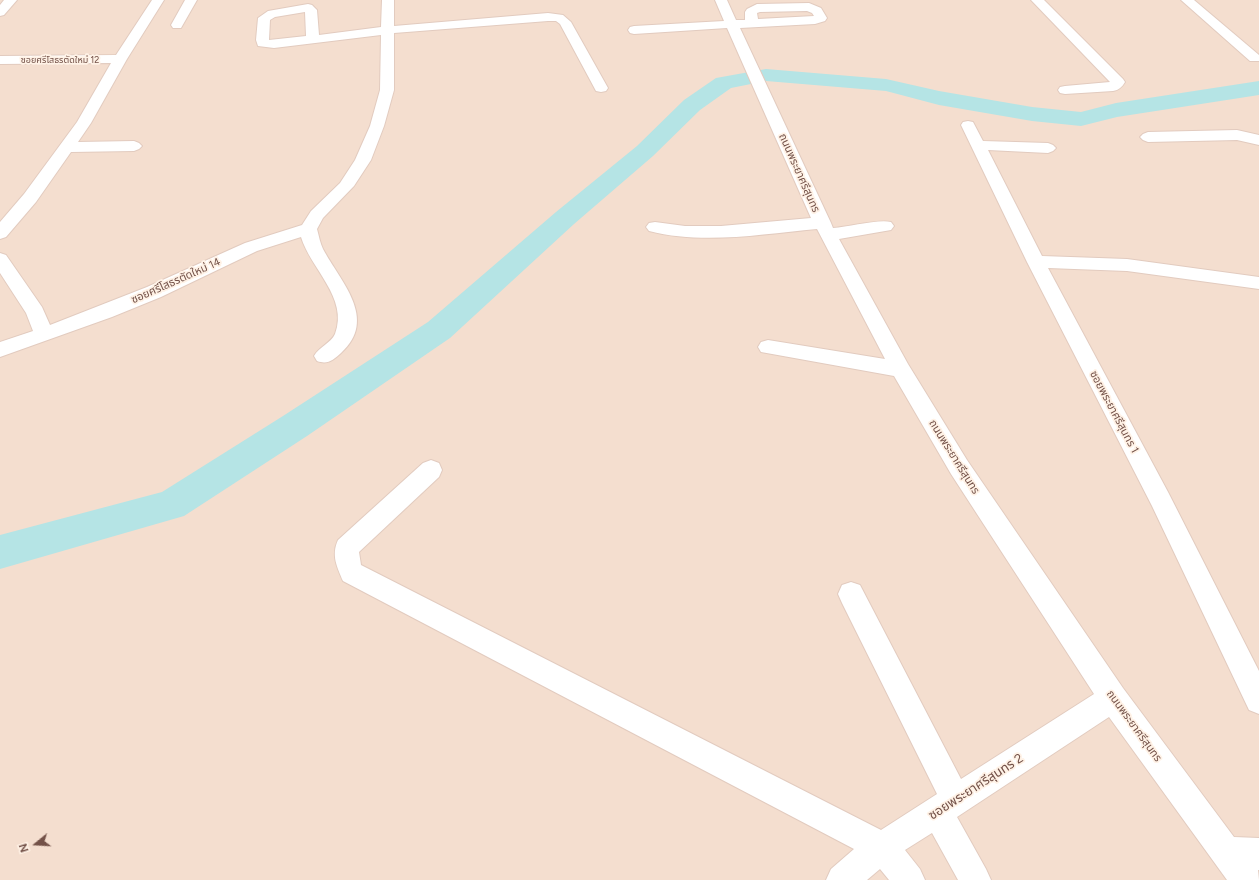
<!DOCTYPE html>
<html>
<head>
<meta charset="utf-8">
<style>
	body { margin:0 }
	#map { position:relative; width:1259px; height:880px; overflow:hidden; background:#fceee0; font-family:Figtree,sans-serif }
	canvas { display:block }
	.north { position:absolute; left:16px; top:824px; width:40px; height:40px; -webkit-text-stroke:3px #fff2e6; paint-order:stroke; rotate:252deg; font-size:11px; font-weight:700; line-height:16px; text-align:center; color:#735148 }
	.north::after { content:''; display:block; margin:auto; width:14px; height:18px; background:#735148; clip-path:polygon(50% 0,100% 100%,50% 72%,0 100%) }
</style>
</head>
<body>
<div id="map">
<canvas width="1259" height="880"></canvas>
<div class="north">N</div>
</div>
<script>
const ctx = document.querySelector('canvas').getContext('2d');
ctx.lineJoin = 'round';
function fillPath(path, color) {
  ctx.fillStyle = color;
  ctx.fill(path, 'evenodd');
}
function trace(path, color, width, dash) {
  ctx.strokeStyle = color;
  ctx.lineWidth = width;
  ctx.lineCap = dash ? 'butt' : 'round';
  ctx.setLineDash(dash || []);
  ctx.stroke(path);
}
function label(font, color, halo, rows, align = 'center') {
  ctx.font = font + ' Figtree,"Noto Sans Thai",sans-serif';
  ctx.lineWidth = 3.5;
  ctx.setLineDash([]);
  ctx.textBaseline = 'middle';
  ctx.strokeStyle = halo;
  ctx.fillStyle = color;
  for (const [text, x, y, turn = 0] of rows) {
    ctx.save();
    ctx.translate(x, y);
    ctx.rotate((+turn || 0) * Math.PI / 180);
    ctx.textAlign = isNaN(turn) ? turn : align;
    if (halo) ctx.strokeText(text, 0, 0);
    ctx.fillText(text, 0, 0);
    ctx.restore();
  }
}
fillPath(new Path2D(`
	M0 0H1259V880H0Z`), '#f4decf');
fillPath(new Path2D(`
	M766 69 886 79 939 91 1032 107 1081 112 1116 103 1259 81V95L1117 117 1081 126 1032 121 939 105 886 91 766 81 731 88 700 110 653 156 574 224 450 338 307 436 184 516 0 569V535L162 492 283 416 428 322 556 212 637 146 684 100 716 78Z`), '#b5e4e5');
const minor = new Path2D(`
	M4 0H17L4 15 0 16V5Z
	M152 0H164L127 59 91 123 78 142 134 141 139 143 142 146 139 149 134 151 71 152 36 202 6 237 0 239V222L24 194 77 122 111 63 0 64V56L116 55Z
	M185 0H197L181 28H173L171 25Z
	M382 0H394V26L548 13 563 15 571 22 608 88 606 91 601 92 596 91 560 24 556 21H548L394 33V90L384 126 371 160 354 186 323 218 317 229C319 236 320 243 323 249 340 281 379 319 341 353 333 360 328 365 317 361L314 356C319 347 331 343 335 334 349 298 310 268 301 237L257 251 161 297 112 317 0 357V342L33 331 26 313 0 273V253L6 255 42 307 50 325 147 287 245 243 302 225 311 211 340 183 355 160 370 126 380 90 381 35 274 48 258 46 256 40 258 18 268 11 308 4 312 5 317 10 319 35 381 27ZM305 12 306 36 269 40 270 20 275 17Z
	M715 0H727L736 20H745V12L747 9 757 4 809 3 821 8 827 18 825 21 815 24 740 28 831 223 833 228C849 227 878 219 891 222L894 226 891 230 839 239 908 364 967 460 1123 688 1234 837 1259 838V870H1258L1259 880H1227L1109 717 957 817 986 869 991 880H958L932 833 905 850 920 869 925 880H889L880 869 867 880H826L831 869 854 849 343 581C337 567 331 555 338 540L423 463 431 460 439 463 442 470 439 477 359 552 361 565 881 830 937 794 842 603 838 594 842 585 851 582 860 585 961 779 1094 694 951 474 894 376 761 352 758 347 761 342 768 340 885 359 817 229C762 234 703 245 649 231L646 227 649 223 655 222 685 226H721L811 218 727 28 634 34 630 33 628 30 630 27 634 26 724 21ZM807 11 812 13 814 16 758 19 757 13 760 12Z
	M1031 0H1044L1123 79 1125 82C1122 87 1119 90 1113 91L1065 94 1060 93 1058 90 1060 87 1065 86 1110 82Z
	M1181 0H1194L1259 55V61H1250Z
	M968 121 973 122 983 141 1048 143 1053 145 1056 148 1053 151 1048 153 988 150 1042 256 1127 259 1259 277V289L1127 271 1048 268 1168 492 1259 671V714L1249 710 1152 506 1027 262 961 125 963 122Z
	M1237 130 1259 135V145L1237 140 1148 142 1143 140 1140 137 1143 134 1148 132Z`);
trace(minor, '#e2cbbf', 2);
fillPath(minor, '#fff');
label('9px', '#735148', '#fff2e6', [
	["ซอยศรีโสธรตัดใหม่ 12",60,60]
]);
label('11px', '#735148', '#fff2e6', [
	["ถนนพระยาศรีสุนทร",799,173,66],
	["ซอยศรีโสธรตัดใหม่ 14",176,281,-24],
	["ซอยพระยาศรีสุนทร 1",1114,412,62],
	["ถนนพระยาศรีสุนทร",954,457,58],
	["ถนนพระยาศรีสุนทร",1134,726,54]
]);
label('13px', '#735148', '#fff2e6', [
	["ซอยพระยาศรีสุนทร 2",976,787,-33]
]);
</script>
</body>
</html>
